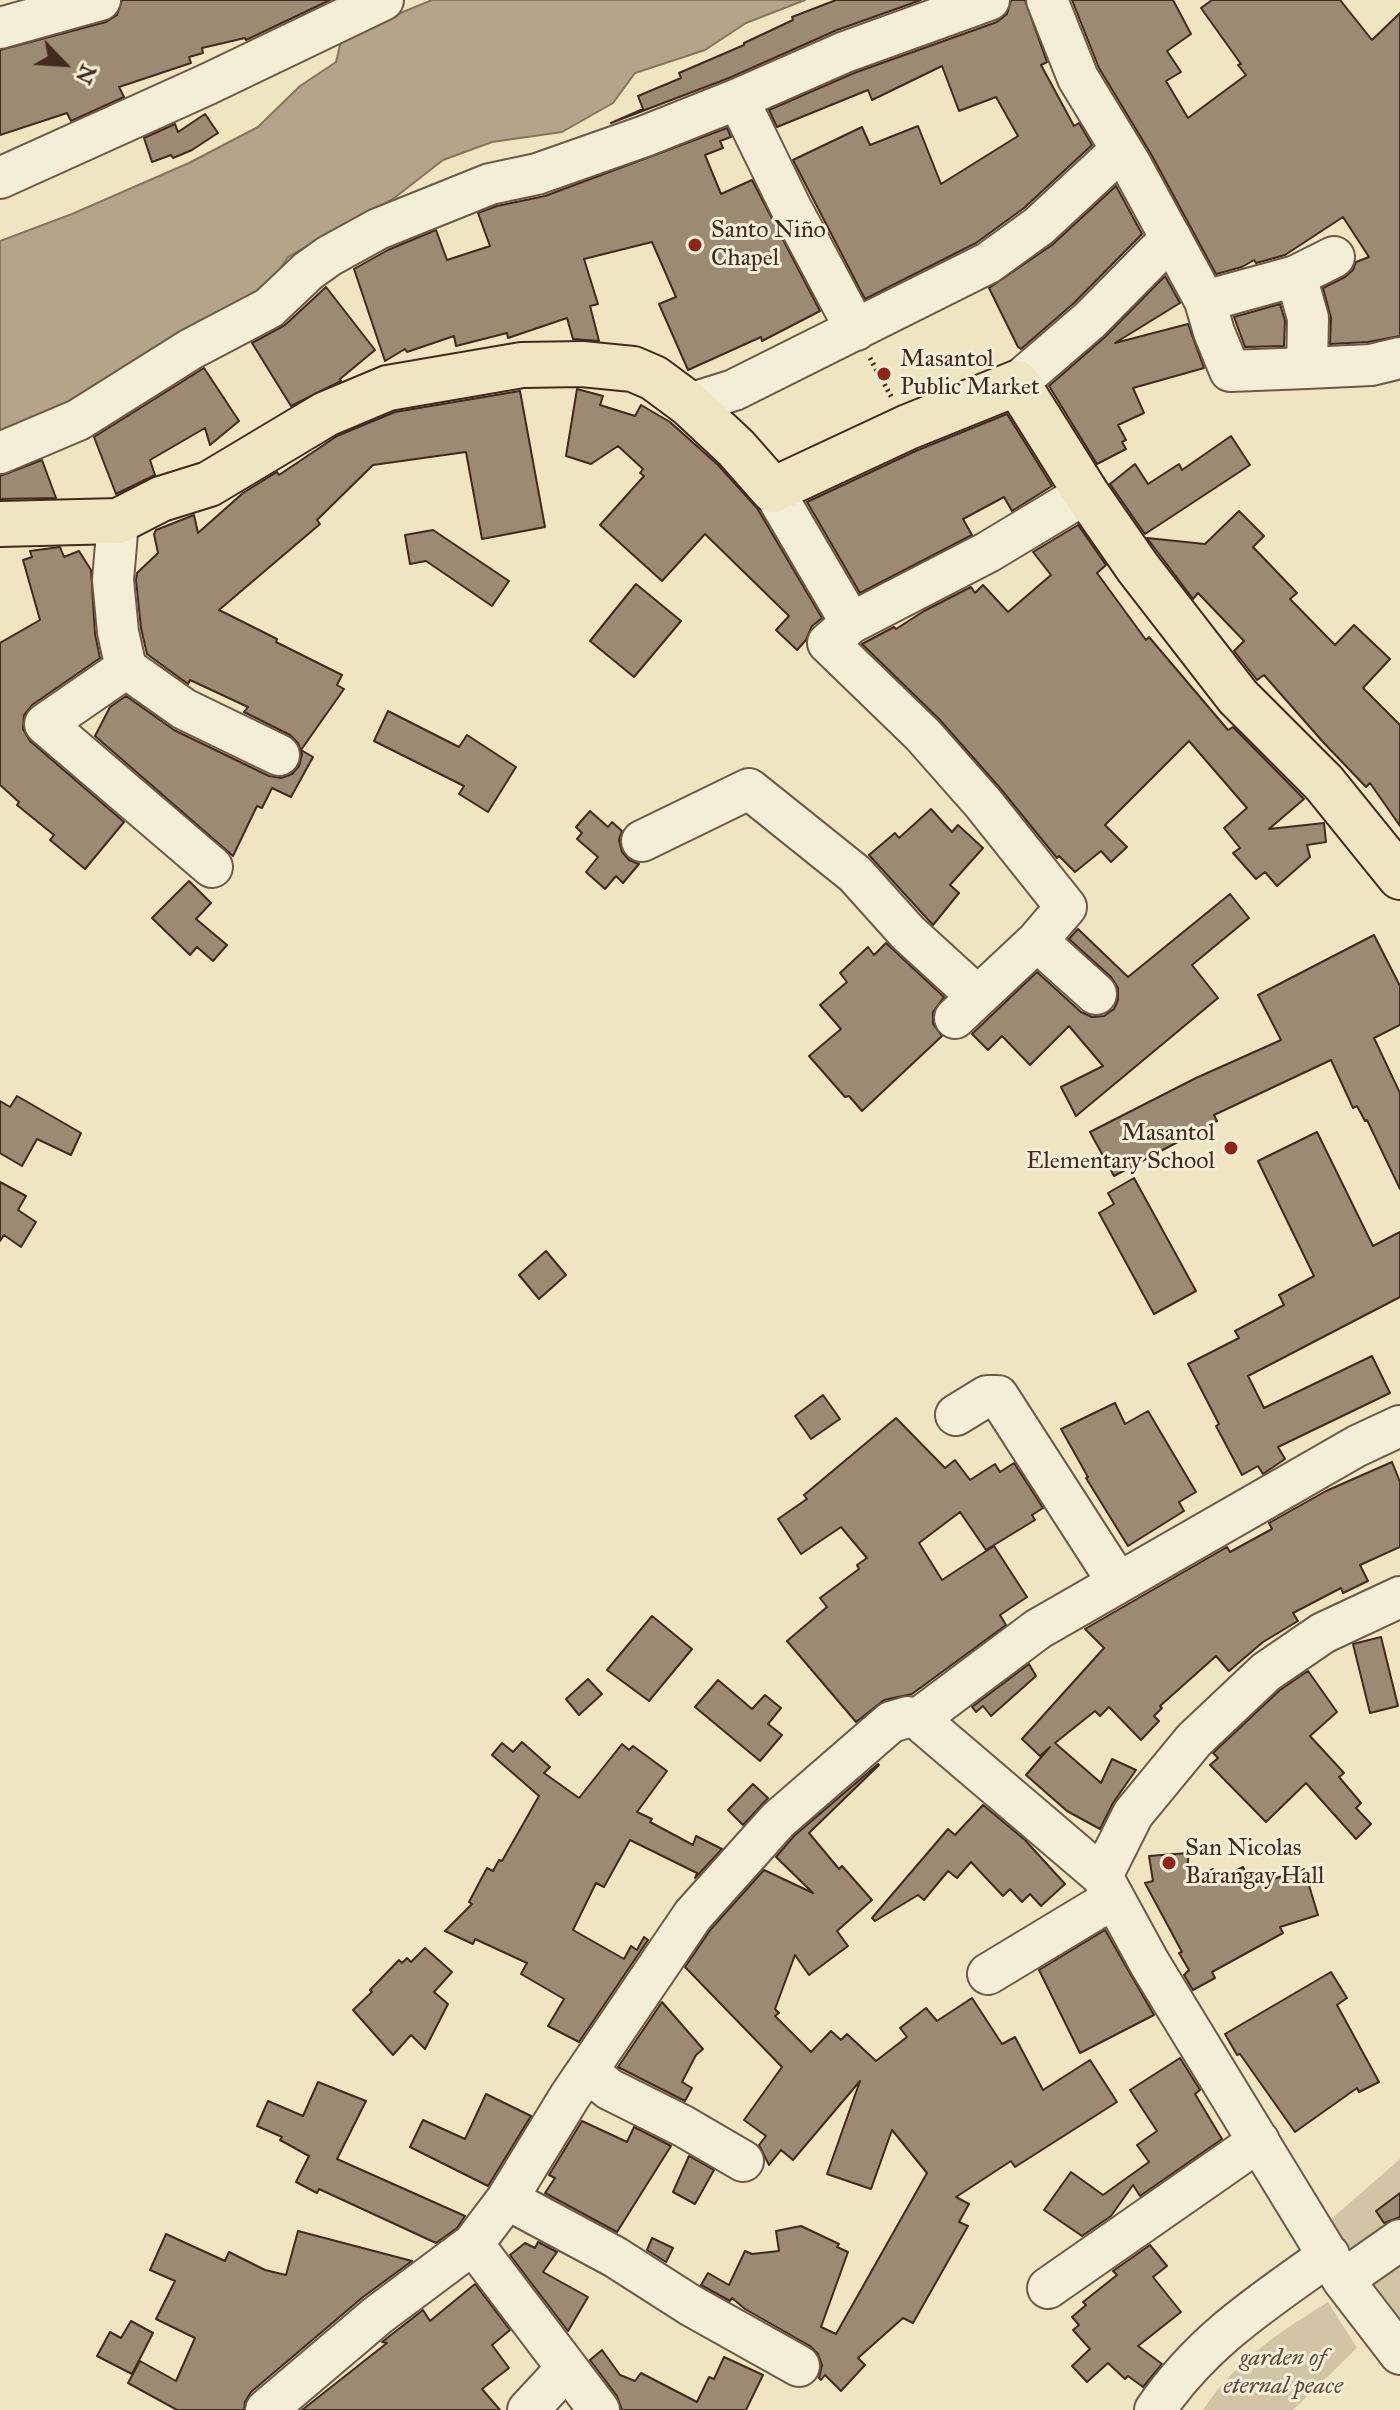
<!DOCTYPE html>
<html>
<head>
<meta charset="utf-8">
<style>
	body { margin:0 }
	#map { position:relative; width:1400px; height:2410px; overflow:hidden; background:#efe5c1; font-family:"IM FELL Great Primer",serif }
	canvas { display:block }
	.north { position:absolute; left:24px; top:24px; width:80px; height:80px; -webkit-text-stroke:6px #f5eed7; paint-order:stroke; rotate:115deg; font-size:22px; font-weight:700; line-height:32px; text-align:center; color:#422a1e }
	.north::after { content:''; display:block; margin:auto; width:28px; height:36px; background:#422a1e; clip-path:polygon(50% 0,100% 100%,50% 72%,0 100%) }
</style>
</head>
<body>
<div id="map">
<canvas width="1400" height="2410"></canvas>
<div class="north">N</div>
</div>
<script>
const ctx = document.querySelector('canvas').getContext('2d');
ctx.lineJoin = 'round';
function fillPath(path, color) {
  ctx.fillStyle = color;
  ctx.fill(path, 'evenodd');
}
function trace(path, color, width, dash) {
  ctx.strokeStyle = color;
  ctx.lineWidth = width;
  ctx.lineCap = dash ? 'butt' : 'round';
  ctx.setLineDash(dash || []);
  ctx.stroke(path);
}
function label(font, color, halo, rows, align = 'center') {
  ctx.font = font + ' "IM FELL Great Primer",serif';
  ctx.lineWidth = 6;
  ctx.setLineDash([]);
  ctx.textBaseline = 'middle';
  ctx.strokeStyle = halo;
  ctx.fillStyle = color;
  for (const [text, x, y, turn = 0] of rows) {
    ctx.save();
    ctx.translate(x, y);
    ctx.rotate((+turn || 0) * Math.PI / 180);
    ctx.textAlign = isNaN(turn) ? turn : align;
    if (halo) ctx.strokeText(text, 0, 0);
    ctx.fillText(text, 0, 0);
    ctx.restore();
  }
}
fillPath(new Path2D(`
	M1400 2159V2332L1329 2221Z
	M1328 2302 1357 2348 1293 2410H1203C1236 2360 1278 2333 1328 2302Z`), '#d2c5a5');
const water = new Path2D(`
	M432 0H805L746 23 705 50 635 73 613 103 562 132 492 142 443 160 393 199 288 257 262 297 120 380 0 437V241L72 214 189 163 258 127 300 86 336 62 342 37Z`);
fillPath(water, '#b4a58a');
trace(water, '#86745f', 2);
const building = new Path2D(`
	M122 0H330L246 40 245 38 202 48 203 53 189 57 191 63 119 87 124 97 71 121 67 113 0 135V50L106 22 117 15Z
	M836 0H921L837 30 729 78 611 123 643 109 638 96 681 78 679 73 744 45V43L793 20 792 17Z
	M1011 0H1025L1047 62 1041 65 1074 126 1079 123 1092 145 1024 208 976 243 865 299 793 160 862 127 870 145 918 126 941 184 1018 136 996 97 959 111 942 66 872 100 868 90 777 127 769 110 854 73 997 22 1007 14Z
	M1072 0H1173L1191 34 1167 51 1181 72 1166 81 1188 118 1246 75 1238 65 1241 64 1201 8 1212 0H1340L1372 40 1400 13V336L1368 342 1330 344 1331 318 1323 288 1345 277 1353 270 1356 262 1369 257 1343 217 1285 255 1256 263 1254 260 1242 267 1216 274 1151 154 1099 68Z
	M205 114 218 133 192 150 173 158 171 155 152 162 144 138 175 124 178 132Z
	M727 128 731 137 720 141 723 148 705 155 721 194 752 180 820 311 762 341 761 337 688 370 659 304 676 297 652 242 584 259 598 304 590 306 599 341 573 339 567 318 508 338 507 333 456 346 454 336 407 352 405 349 385 361 354 269 388 250 436 230 447 260 490 246 478 213 497 206 545 196Z
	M1116 186 1142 234 1074 303 1021 349 1018 347 989 288 1052 245Z
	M1165 276 1180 303 1115 343 1188 324 1204 368 1133 388 1144 413 1118 425 1126 440 1122 442 1126 449 1097 464 1049 386 1105 337Z
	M326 287 375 350 340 379 341 381 291 406 252 343 285 325Z
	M1280 304 1285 321 1284 346 1245 347 1234 317Z
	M204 368 239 421 210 445 205 428 150 460 155 475 116 494 94 437Z
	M577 389 603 396 600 405 635 416 641 405 670 422 718 465 757 508 822 618 812 626 806 640 797 650 776 630 789 616 705 534 662 581 600 525 644 476 640 473 643 469 618 446 591 464 566 456Z
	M520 391 545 527 482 539 466 452 373 465 317 520 320 524 219 610 277 639 276 642 342 675 337 685 344 689 301 750 313 757 291 797 272 788 262 808 257 806 233 856 95 736 110 707 126 696 174 730 269 776 281 778 292 774 299 766 302 754 298 743 290 735 244 712 248 707 190 680 188 684 147 654 141 628 136 580 137 573 158 553 154 534 156 530 194 515 198 533 243 493 277 472 279 475 337 436 395 412Z
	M1007 414 1052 486 1012 511 1004 497 963 519 972 535 860 593 807 502 918 450Z
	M1231 436 1250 465 1145 534 1110 484 1135 464 1148 484 1179 464 1182 470Z
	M42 460 56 498 0 499V476Z
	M1239 511 1264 536 1253 547 1297 593 1290 599 1335 645 1354 625 1390 659 1363 688 1400 725V826L1370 783 1366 787 1323 742 1264 675 1257 680 1234 651 1244 641 1198 593 1193 599 1147 538 1205 544Z
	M1078 525 1106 565 1097 573 1146 640 1149 637 1228 730 1233 727 1304 799 1269 829 1324 823 1326 842 1307 845 1310 857 1277 886 1265 872 1256 879 1233 853 1240 848 1224 828 1247 808 1189 741 1105 825 1127 847 1111 862 1101 851 1075 872 1059 856 1057 858 1000 788 940 720 862 644 894 627 896 629 924 611 971 587 975 593 983 585 1008 612 1051 575 1033 552Z
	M433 530 509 581 492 606 426 561 410 564 405 535Z
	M60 547 64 557 79 551 91 570 95 634 100 658 32 705 24 715 23 729 30 741 124 822 85 869 50 840 54 835 17 805 19 802 0 785V643L40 620 23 560 32 557 30 551Z
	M636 584 681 621 634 677 590 641Z
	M388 711 459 747 467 735 516 767 488 812 459 794 464 786 374 741Z
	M931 809 952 832 958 825 983 848 950 885 959 893 933 925 869 855 895 833 899 838Z
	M590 811 608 827 612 822 622 831 619 840 622 852 629 860 639 864 623 883 616 876 605 889 586 872 598 857 577 839 582 833 576 827Z
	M189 881 211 903 196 919 227 945 213 961 197 947 190 955 152 918Z
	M1230 894 1249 918 1192 965 1218 998 1076 1116 1061 1087 1103 1066 1069 1026 1030 1065 1002 1036 988 1050 972 1034 1037 972 1081 1012 1092 1017 1104 1016 1114 1009 1118 1000V988L1111 977 1069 939 1078 929 1128 977Z
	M1374 935 1400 986V1025L1374 1038 1400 1093V1189L1367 1120 1365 1121 1357 1106 1353 1108 1331 1060 1214 1115 1217 1121 1114 1176 1090 1132 1196 1078 1281 1040 1258 995Z
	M886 943 944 997 933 1012V1024L942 1036 862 1111 849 1096 845 1097 809 1056 841 1029 820 1005 847 982 840 973 868 947 874 955Z
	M17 1096 81 1133 71 1155 37 1139 22 1166 0 1153V1101L10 1107Z
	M1317 1132 1373 1246 1400 1232V1297L1248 1376 1264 1408 1372 1356 1390 1393 1278 1447 1285 1459 1263 1474 1258 1466 1242 1475 1216 1426 1219 1424 1188 1364 1239 1338 1235 1331 1284 1305 1279 1295 1314 1276 1258 1161Z
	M1134 1178 1196 1291 1154 1314 1099 1213 1114 1204 1108 1193Z
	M0 1182 26 1196 18 1210 36 1222 21 1247 4 1235 0 1241Z
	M546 1251 566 1275 539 1299 519 1275Z
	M823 1395 840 1419 811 1439 795 1416Z
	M1115 1403 1125 1424 1148 1411 1196 1492 1179 1502 1184 1511 1128 1546 1086 1478 1088 1477 1061 1429Z
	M896 1418 945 1468 955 1460 970 1480 995 1464 1000 1472 1014 1463 1043 1508 1032 1515 1035 1520 986 1550 960 1512 919 1543 942 1580 994 1546 1027 1597 1000 1615 1006 1625 912 1694 884 1700 856 1722 787 1641 827 1607 820 1598 859 1569 857 1565 867 1558 841 1527 801 1554 778 1519 807 1499 804 1495Z
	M1392 1462 1400 1482V1547L1360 1565 1368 1581 1343 1593 1341 1588 1293 1613 1298 1621 1263 1642 1229 1671 1216 1656 1160 1706 1162 1708 1154 1716 1159 1721 1141 1740 1109 1707 1100 1716 1095 1711 1055 1743 1101 1783 1112 1759 1136 1770 1113 1803 1100 1829 1067 1811 1026 1775 1050 1747 1040 1756 1022 1739 1104 1648 1085 1629 1227 1547 1230 1552 1272 1529 1269 1523 1326 1491Z
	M652 1616 692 1649 649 1701 607 1670Z
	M1381 1637 1398 1706 1370 1713 1353 1644Z
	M1029 1664 1036 1676 991 1716 983 1706 976 1712 972 1707Z
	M1308 1671 1337 1712 1310 1736 1344 1773 1339 1777 1361 1803 1356 1808 1371 1824 1356 1839 1306 1783 1266 1822 1210 1765 1218 1758 1213 1753 1280 1690Z
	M588 1679 602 1694 579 1715 566 1699Z
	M718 1680 752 1709 765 1695 781 1708 768 1724 782 1735 760 1761 695 1707Z
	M522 1742 550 1767 544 1773 579 1798 622 1744 629 1750 633 1746 667 1771 637 1812 652 1819 650 1822 693 1845 696 1836 722 1849 695 1878 697 1873 630 1840 604 1887 596 1883 573 1930 624 1959 631 1946 637 1950 644 1937 648 1940 579 2042 548 2026 564 1999 521 1974 527 1963 475 1939 473 1944 445 1931 472 1904 469 1902 487 1868 493 1871 499 1860 502 1861 539 1796 492 1755 502 1743 513 1752Z
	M878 1764 879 1765 809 1833 839 1869 842 1866 872 1900 837 1931 848 1946 809 1975 795 1955 775 2009 779 2013 775 2016 811 2052 831 2031 841 2040 847 2034 876 2061 907 2037 900 2028 926 2008 937 2021 972 1998 1002 2044 1015 2037 1043 2090 1090 2060 1117 2102 1015 2167 1011 2161 956 2197 969 2204 959 2222 968 2226 913 2323 903 2318 858 2358 865 2365 841 2391 825 2375 821 2380 819 2378 822 2365 818 2354 810 2346 745 2309 732 2298 730 2301 701 2285 708 2273 729 2285 745 2251 752 2254 779 2251 776 2231 801 2226 839 2244 837 2247 848 2252 821 2327 836 2334 927 2173 892 2130 871 2189 827 2174 860 2081 793 2160 781 2150 769 2165 759 2145 766 2136 744 2120 782 2067 685 1967 711 1929 764 1870 813 1893 776 1857 794 1836Z
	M753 1784 768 1798 743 1825 728 1810Z
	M983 1805 1025 1840 1065 1884 1041 1906 1030 1894 1022 1902 1010 1889 1003 1896 971 1862 957 1878 948 1871 924 1900 918 1895 875 1921 872 1918 948 1829 955 1835Z
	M1188 1853V1881L1213 1869 1218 1880 1243 1867 1252 1886 1304 1869 1318 1915 1280 1927 1283 1933 1212 1972 1215 1978 1193 1990 1184 1975 1189 1970 1179 1953 1182 1952 1145 1883 1153 1881 1149 1856Z
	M1105 1930 1154 2015 1080 2053 1039 1970Z
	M425 1948 452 1972 434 1992 448 2004 425 2049 411 2035 393 2055 353 2010 372 1992 370 1990 399 1960 402 1963 407 1958 411 1962Z
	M1331 1972 1347 1998 1337 2005 1379 2082 1359 2092 1357 2088 1295 2132 1240 2054 1237 2055 1225 2034Z
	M662 2002 703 2049 696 2055 682 2082 692 2088 685 2101 618 2067Z
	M1180 2058 1200 2090 1195 2094 1222 2139 1140 2196 1133 2185 1111 2216 1082 2236 1044 2210 1071 2172 1103 2195 1149 2162 1137 2145 1157 2131 1130 2090Z
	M318 2082 366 2101 337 2159 465 2216 457 2228 436 2243 319 2189 317 2193 296 2182 309 2156 280 2140 282 2137 257 2126 268 2101 303 2116Z
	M486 2094 531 2116 488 2186 410 2147 423 2120 465 2139Z
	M582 2121 627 2142 634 2127 671 2146 617 2232 545 2193 555 2178 549 2175Z
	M689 2156 714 2170 695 2204 673 2192Z
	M1400 2193V2217L1384 2223 1376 2211Z
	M298 2231 412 2261 363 2297 251 2392 245 2402 244 2410H177L128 2383 140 2361 176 2381 195 2338 156 2319 175 2281 150 2270 166 2234 225 2261 229 2252 265 2270 286 2275Z
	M652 2238 673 2248 666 2262 647 2250Z
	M538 2242 557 2252 543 2272 588 2297 568 2331 510 2255 525 2243 535 2248Z
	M1150 2245 1167 2266 1153 2277 1181 2312 1138 2346 1162 2364 1143 2387 1128 2376 1125 2379 1108 2363 1087 2382 1072 2366 1090 2349 1073 2330 1079 2325 1072 2317 1086 2305 1083 2302 1117 2275 1113 2271Z
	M475 2284 510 2330 492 2345 509 2368 482 2389 500 2410H302L387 2343 382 2342 423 2310 430 2321Z
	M131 2321 153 2333 132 2374 97 2356 110 2332 121 2338Z
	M602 2350 620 2375 635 2381 641 2373 697 2402 709 2377 714 2379 724 2357 763 2375 746 2410H622L617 2396 590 2360Z`);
fillPath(building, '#9c8b73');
trace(building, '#422a1e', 2);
const minor = new Path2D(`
	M1047 0 1078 78 1131 165 1205 301 1296 276 1334 257
	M0 28 100 0
	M738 99 791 208 856 330
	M0 178 208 84 383 0
	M1296 276 1308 318 1307 368 1371 365 1400 358
	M1205 301 1214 332 1230 371 1307 368
	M1017 383 1090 320 1171 238
	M689 404 734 390 988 263 1039 226 1121 150
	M0 453 78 420 191 349 269 308 308 271 329 256 378 229 490 184 537 174 645 136 738 99 845 52 989 0
	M773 490 851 623 828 643 923 735 983 803 1066 907 1037 941 955 1018
	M118 521 113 580 118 632 126 668 184 709 279 755
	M851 623 988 552 1086 493
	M126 668 45 724 212 867
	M642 841 749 789 855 874 908 933 977 996
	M1037 941 1096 994
	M956 1415 987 1396H998L1117 1581
	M918 1719 1038 1629 1357 1446 1400 1426
	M1102 1876 1133 1814 1194 1740 1266 1672 1323 1633 1400 1597
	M988 1974 1114 1898
	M587 2071 609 2089 683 2126 743 2161
	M507 2199 615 2257 690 2305 799 2366
	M473 2244 599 2410
	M1343 2280 1400 2240
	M1048 2288 1259 2141
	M266 2410 378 2315 473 2244 507 2199 570 2096 693 1915 778 1820 891 1722 908 1717 918 1719 1102 1876 1150 1964 1343 2280 1400 2354
	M528 2410 566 2369
	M1155 2410C1203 2340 1262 2303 1329 2255`);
const major = new Path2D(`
	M0 524 118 521 161 499 209 484 326 414 388 388 522 365 582 364 633 369 654 378 689 404 736 448 773 490 908 427 1017 383 1086 493 1138 568 1238 697 1324 783 1400 877`);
trace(minor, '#6d5947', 44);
trace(major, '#422a1e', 48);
trace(new Path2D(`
	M870 358 892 398`), '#422a1e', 5, [2, 4]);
trace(minor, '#f5eed7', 40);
trace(major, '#efe5c1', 44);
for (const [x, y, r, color] of [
	[695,245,8,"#8f2418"],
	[884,374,8,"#8f2418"],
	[1231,1148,8,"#8f2418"],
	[1169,1863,8,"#8f2418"]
]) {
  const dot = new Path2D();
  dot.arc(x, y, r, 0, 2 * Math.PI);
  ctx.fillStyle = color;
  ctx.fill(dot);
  trace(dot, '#f5eed7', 3);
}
label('24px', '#422a1e', '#f5eed7', [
	["Santo Niño",711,231],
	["Chapel",711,259],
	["Masantol",900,360],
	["Public Market",900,388],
	["Masantol",1215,1134,"right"],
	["Elementary School",1215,1162,"right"],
	["San Nicolas",1185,1849],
	["Barangay Hall",1185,1877]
], 'left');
label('italic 24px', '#5f4939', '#f5eed7', [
	["garden of",1283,2359],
	["eternal peace",1283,2387]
]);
</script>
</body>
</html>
